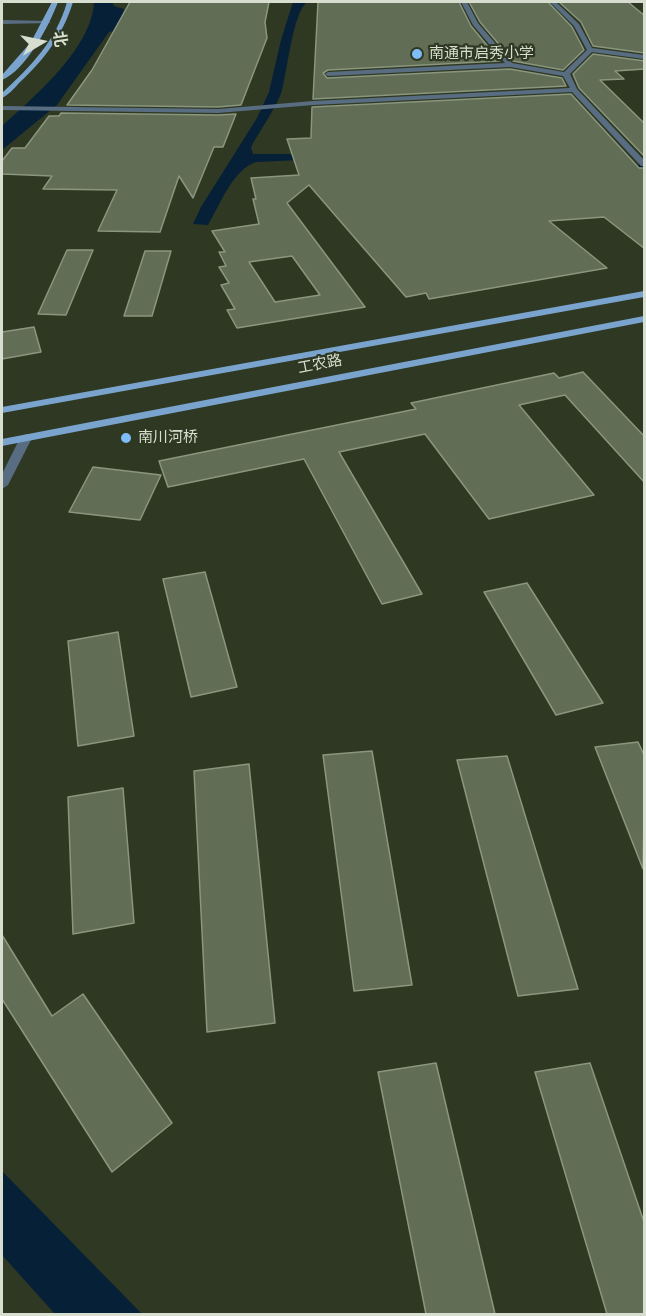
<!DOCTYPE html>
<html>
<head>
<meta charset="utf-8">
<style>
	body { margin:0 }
	#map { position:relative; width:646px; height:1316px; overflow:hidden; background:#2e3822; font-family:Poppins,"Noto Sans SC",sans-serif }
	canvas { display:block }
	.frame { position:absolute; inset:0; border:3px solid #d7ded0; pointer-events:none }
	.north { position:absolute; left:12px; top:12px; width:60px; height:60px; -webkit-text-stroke:4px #2e3822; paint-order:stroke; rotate:81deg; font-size:16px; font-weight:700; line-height:24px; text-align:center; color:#d7ded0 }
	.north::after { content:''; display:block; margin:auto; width:21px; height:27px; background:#d7ded0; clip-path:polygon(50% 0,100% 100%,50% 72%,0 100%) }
</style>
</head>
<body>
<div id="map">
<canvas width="646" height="1316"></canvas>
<div class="frame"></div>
<div class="north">北</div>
</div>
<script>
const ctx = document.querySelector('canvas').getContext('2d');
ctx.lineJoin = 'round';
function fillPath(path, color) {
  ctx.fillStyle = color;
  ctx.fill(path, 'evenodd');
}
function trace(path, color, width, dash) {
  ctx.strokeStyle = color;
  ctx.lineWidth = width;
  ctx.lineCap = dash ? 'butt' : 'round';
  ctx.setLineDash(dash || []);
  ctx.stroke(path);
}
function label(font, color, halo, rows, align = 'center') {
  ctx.font = font + ' Poppins,"Noto Sans SC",sans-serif';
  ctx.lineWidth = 4.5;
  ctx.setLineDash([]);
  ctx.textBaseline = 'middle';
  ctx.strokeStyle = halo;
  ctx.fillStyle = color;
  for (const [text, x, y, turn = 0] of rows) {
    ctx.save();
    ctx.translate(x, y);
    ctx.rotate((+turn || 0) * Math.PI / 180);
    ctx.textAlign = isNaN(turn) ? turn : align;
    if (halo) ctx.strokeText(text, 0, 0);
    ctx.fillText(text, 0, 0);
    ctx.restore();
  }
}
fillPath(new Path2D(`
	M94 2H112L114 6 124 9 119 30 109 32 57 105 2 150V126C35 96 92 48 94 2Z
	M293 2H307C293 12 287 72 282 90 278 105 259 132 251 147L253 154H334L644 165V171L323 159 256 162C233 169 220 205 208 225L193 224 201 207 257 118 269 92 281 40Z
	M2 1171 142 1314H55L2 1255Z`), '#062037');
const building = new Path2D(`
	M130 2H269L265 22 267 38 241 105 218 107 67 105 92 70Z
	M318 2H459L471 26 500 61 328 70 323 73 327 78 510 69 562 78 566 86 313 99Z
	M469 2H548L572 27 584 50 563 70 513 61 480 22Z
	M559 2H628L645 16V53L593 46 581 22Z
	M593 54 645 61V69L615 71 624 79 600 80 645 124V157L579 88 573 74Z
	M571 94 639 168H645V249L604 217 549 221 607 268 429 299 426 293 406 297 309 185 287 203 365 307 237 328 227 310 235 309 221 285 229 283 219 267 226 266 219 252H225L212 231 259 224 253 199H256L251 178 299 175 287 139 311 138 312 107ZM292 256 320 295 275 302 249 262Z
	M61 113 218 115 236 114 223 147H214L193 198 179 176 160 232 98 231 117 190 43 189 52 176 2 174V161L12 148H25L49 116H59Z
	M67 250H93L66 315 38 314Z
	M145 251H171L152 316H124Z
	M34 327 41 352 2 359V332Z
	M583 372 645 437V483L565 395 519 405 594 495 489 519 425 434 339 452 422 594 382 604 304 459 168 487 159 461 416 409 411 403 554 373 559 378Z
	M93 467 161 475 140 520 69 512Z
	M205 572 237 687 191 697 163 579Z
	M527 583 603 703 556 715 484 592Z
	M118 632 134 736 78 746 68 641Z
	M638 742 645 757 643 869 595 747Z
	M372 751 412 985 354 991 323 755Z
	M507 756 578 989 518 996 457 760Z
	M249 764 275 1023 207 1032 194 771Z
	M123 788 134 923 73 934 68 797Z
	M2 935 52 1016 83 994 172 1123 112 1172 2 999Z
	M436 1063 495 1314H426L378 1072Z
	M590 1063 645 1225V1314H607L535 1072Z`);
fillPath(building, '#626d55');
trace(building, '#8b967e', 1.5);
fillPath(new Path2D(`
	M461 2H467L478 23 512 63 564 72 587 50 574 26 550 2H556L579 24 592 48 644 55V59L592 52 570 74 577 89 644 160V166H641L572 92 313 105 218 113 2 110V106L218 109 313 101 570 88 563 76 510 67 328 76 325 74 328 72 505 63 473 25Z
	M2 20 48 21 51 23 2 24Z
	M26 434 32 438 8 485 2 489V474L20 438Z`), '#586d81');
fillPath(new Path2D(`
	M52 2H58C49 26 26 70 2 80V75L31 42Z
	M67 2H73C63 35 44 60 19 83 14 89 8 95 2 98V93C31 66 56 41 67 2Z
	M644 291V297L2 413V407Z
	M644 316V322L2 446V439Z`), '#7aa4ce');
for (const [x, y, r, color] of [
	[417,54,6,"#7fbdf9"],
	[126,438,6,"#7fbdf9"]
]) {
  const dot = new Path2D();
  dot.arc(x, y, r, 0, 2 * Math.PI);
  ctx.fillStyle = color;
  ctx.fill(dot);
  trace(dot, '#2e3822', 2);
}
label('15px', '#d7ded0', '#2e3822', [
	["南通市启秀小学",429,54],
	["南川河桥",138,438]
], 'left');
label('15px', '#d7ded0', '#2e3822', [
	["工农路",320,365,-11]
]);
</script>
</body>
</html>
